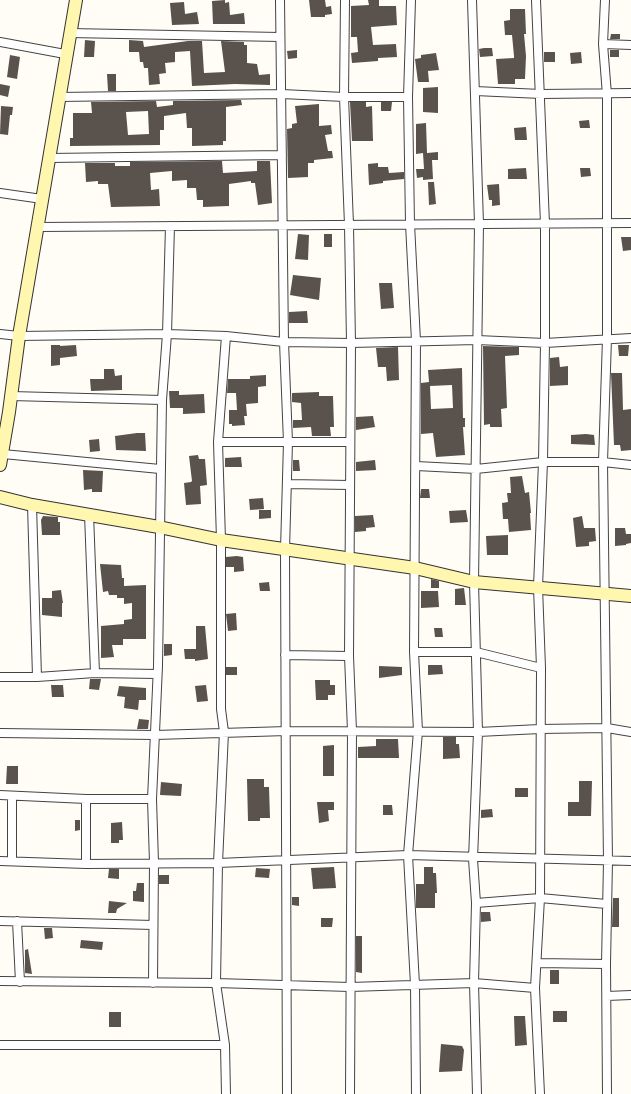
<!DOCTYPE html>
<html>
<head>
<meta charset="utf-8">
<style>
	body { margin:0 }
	canvas { display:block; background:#fffdf5 }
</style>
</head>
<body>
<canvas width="631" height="1094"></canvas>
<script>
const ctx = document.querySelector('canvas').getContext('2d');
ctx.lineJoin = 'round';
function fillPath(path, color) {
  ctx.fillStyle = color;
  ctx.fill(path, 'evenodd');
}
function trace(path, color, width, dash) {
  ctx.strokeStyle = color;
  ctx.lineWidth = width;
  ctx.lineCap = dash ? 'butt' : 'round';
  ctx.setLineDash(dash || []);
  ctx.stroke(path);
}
fillPath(new Path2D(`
	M225 0V3L229 2 230 15 244 13 245 24H213L212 1Z
	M309 0H325L326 7 331 6 332 14 325 15V17H311Z
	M368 0H379V6H396L397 25 371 27 373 45 396 44 397 57 378 58V61L352 63 351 53 358 52 357 37H351V6L369 5Z
	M184 2 185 14 197 12 199 24 172 25 170 3Z
	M510 9H525L526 34H524L526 56 525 79H515V84H498L496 59 514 58V56L512 35H505L504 21 510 20Z
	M611 34H620V39H610Z
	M85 40 95 41 94 57H84Z
	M129 40 143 41 144 47 188 41H202L204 73 225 72 221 41 244 42V45H247V63L257 64 259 75 270 74V85L235 84 192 86 190 51 175 52V62L165 63 166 73 159 74 160 84 149 85 148 68H144L143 62H140L139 52H129Z
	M484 48H492L493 56 480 57 479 49Z
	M297 50V58L288 59 287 51Z
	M610 50H619V57H610Z
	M544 52H555V62H544Z
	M581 52 582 63 571 64 570 53Z
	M436 53 439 70 428 71 429 82H418L415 59 421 58V55Z
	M10 55 20 57 17 79 7 77Z
	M107 74H116V91H108Z
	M0 84 10 86 8 97 0 95Z
	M438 87V113L423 112V88Z
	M241 100 242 105 226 107V141H223V145L192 146V128H187L186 113 164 116V130H160V145L70 146V138H73V113H92L91 102 156 101 157 107 173 105V101ZM148 111 149 134 128 135 126 112Z
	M350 102H366V107L372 106 373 141H352Z
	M381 102H392L391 111H381Z
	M319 104V126L331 125 332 134 325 135 328 151H332L333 158 314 160V163H308V177L288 178 287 129 292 128V124L297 123 295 106Z
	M1 106 13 107 12 115H10L8 135 0 134Z
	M589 120 590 128H580L579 121Z
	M426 123 427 153 438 152V160H432L433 179 423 180V177L417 178 416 169H424L423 153 416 154V124Z
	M526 127 527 140H515L514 128Z
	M222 161 223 173 257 171V161H270L272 203 258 205 255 183H251V181L229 184V206L203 207V200H197L196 188H187V180L172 181V171L150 173 151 190 159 189 160 206 111 207 108 184H98V181L86 182 85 163H115V166H130V162Z
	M378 163V167H388L389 173 404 172V179L383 181V183L369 185 368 164Z
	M526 168 527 179H508V169Z
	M580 168H590L591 176 581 177Z
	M428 182H434L436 204 429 205Z
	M499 184 500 205 492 206V200H489L487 185Z
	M298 234 309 235 308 260 295 259Z
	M324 234H332V247H324Z
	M621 237H631V250L623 251Z
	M293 275 321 278 319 300 290 295Z
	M379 283H392L394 308 381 309Z
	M307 311 308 323H289V312Z
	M51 345H60V346L76 345 77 356 60 358V365L51 366Z
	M618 345H629L628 356H619Z
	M483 346 519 347V355L505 356 507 408 501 409 502 427H490V424L484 425Z
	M398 347 399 380 387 381 386 367H378L376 348Z
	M559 357 560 367 568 366V385L550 386V358Z
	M462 368 463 418H465V427H463L465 455 436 457 433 433 421 434V383L429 382 428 370ZM452 385 453 408 431 409 430 386Z
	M104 369H114L115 376 122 375V390L91 391 90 379H104Z
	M611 373H622L623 410 631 409V450L621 451 620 445H614Z
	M266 375V386L258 387V403L246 404 247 416H244L245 425 232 426V424H229V410H237L236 393H227L228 379H250V376Z
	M169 391H179V395L204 394 205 413 183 414V408H170Z
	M319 392V396H333L334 427H330L331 436H312L311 427 293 428V420H302L301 403 292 402V393Z
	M373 416 375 427 356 430V417Z
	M137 433H145L146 451 116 450 115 436Z
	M586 434 594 435 595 445 571 444V435Z
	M99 439 100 451 90 452 89 440Z
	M198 455 199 459H205L207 485 200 486 201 504 186 505 184 483 191 482 192 481 189 456Z
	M241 457 242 467H225V458Z
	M293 460H299L300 471H293Z
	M375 460 376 470 356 471V462Z
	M83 470 103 471 102 492H92V489L84 490Z
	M522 476 525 493 529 492 531 513H530L531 530 509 532 508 519H503L502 503 508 502 507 493H511L510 477Z
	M421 489H429L430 498H420Z
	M263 498 264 509 250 510 249 499Z
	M259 510H271V518L259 519Z
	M466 510 468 522 450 523 449 511Z
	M373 515 375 527 366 528V531L355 532V516Z
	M43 516 58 517V522H60V535H42L41 520Z
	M582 516 584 528H595L596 541 589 542V546L576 547 573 518Z
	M615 528H625L626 534H631V543L626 544V545L615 546Z
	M508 535V555H487L486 536Z
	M237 556 243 557 244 571 234 572V567H226V557Z
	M100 564 121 565 122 578H124V586L146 585V639H123V645H112L114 657 101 658V626L124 624V620L132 619V603L124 604V598H117V595H109L108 591 103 592Z
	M431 579 439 581V588H431Z
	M269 582 270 591H260L259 583Z
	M464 588 466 605H455V589Z
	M61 590 63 603H62V617L42 615V598H52V591Z
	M421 591H438L439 607 421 608Z
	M236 613 237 630 228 631 226 614Z
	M196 626H205L208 659 195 661V659H185L184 649H196Z
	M434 628H442L443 637H435Z
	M164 644H172V655L164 656Z
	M428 665H442L443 674 428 675Z
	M379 666 402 667V675L379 678Z
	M226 667H237V675H226Z
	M90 679H101L99 690 89 689Z
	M315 680H330V685H335V695H328V700H316Z
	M51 685H63L64 697H52Z
	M206 685 208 701 197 702 195 686Z
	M119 686 146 688V700H139L138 710 124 708 125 697 117 696Z
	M139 719 149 720 148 729H137Z
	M443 737H456V744H459L460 758 443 759Z
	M376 739H398L399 758H358V747L376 746Z
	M334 745V776H323V746Z
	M7 766H18V784H6Z
	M247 779H264V787H269L270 818H260V821H248Z
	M579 781H592L591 816H568V802H579Z
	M161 782 182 784 181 796 160 795Z
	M515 788H528V797H515Z
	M317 802H334V810H328L329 821 319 823Z
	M383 805H392L393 815H383Z
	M492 809 493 817 481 818V810Z
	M75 820H80V830L75 831Z
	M122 822 123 840H119V843H111V823Z
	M334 867 336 888 313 889 311 868Z
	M424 867H433V873H436L437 893H435V908H416V884H424Z
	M256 868 270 869 269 878 255 877Z
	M109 869H119V879L108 878Z
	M159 875H169V884H159Z
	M137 883H144V902L133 901V891H136Z
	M292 897H299V906L292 905Z
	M613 898H619V927H612Z
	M109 901 127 903 117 909 116 913H108Z
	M481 912H490L491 921 481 922Z
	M321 918H333L332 927H321Z
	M44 928H52L53 938 45 939Z
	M356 936H362V973L356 972Z
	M81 940 103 942 102 950 80 948Z
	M28 949 32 974 25 973V950Z
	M550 970H559V984H550Z
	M553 1011H567V1022H553Z
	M109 1012H121V1027H109Z
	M514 1016H525L527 1045 515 1046Z
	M441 1044 462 1046 464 1050 462 1071 439 1072Z`), '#5a524d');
const street = new Path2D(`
	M280 0 284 342 288 442 285 550 287 1094
	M345 0 344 97 349 225 351 343 349 656 352 731 350 1094
	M411 0 408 97 410 224 416 341 414 652 418 731 408 855 415 985 416 1094
	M472 0 479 224 474 582 478 732 473 859 476 903 474 983 477 1094
	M536 0 545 224V343L543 462 538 587 541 668 540 898 535 988 540 1094
	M605 0 603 44 607 95V338L603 462 608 861 606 964 607 1094
	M69 33 280 37
	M0 42 65 54
	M603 44 631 45
	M475 91 541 94 631 93
	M58 97 282 94 344 97H408
	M49 158 282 155
	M0 193 42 199
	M38 227 631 223
	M0 334 19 336 167 334 226 336 284 342 351 343 477 340 545 343 631 338
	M11 396 162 400
	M218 442H350
	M3 454 160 469
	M416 466 476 469 543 462H603L631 465
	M287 484 350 485
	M32 505 37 677
	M89 514 95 673
	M414 652H476L541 668
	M285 655 349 656
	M0 677H37L95 673 157 674
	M0 733 155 735 287 731 478 732 540 729 607 728 631 732
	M0 795 86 799H152
	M86 799V864
	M0 861 86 864 218 863 408 855 631 861
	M12 861V796
	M476 903 540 898 606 904
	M0 921 153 925
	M17 921 20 982
	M538 963 606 964
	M0 981 216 983 350 987 474 983 535 988
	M153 983 154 863 152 799 158 666 162 400 167 334 170 226
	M607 996 631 995
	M0 1045H225
	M226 1094 225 1045 216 983 218 863 224 732 221 709V540L218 442 226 336`);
const secondary = new Path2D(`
	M0 465 9 412 19 336 76 0
	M0 497 32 505 159 527 221 540 415 568 474 582 631 596`);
trace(street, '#444', 10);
trace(secondary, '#333', 14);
trace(street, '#fff', 8);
trace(secondary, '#fff6b0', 12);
</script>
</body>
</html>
